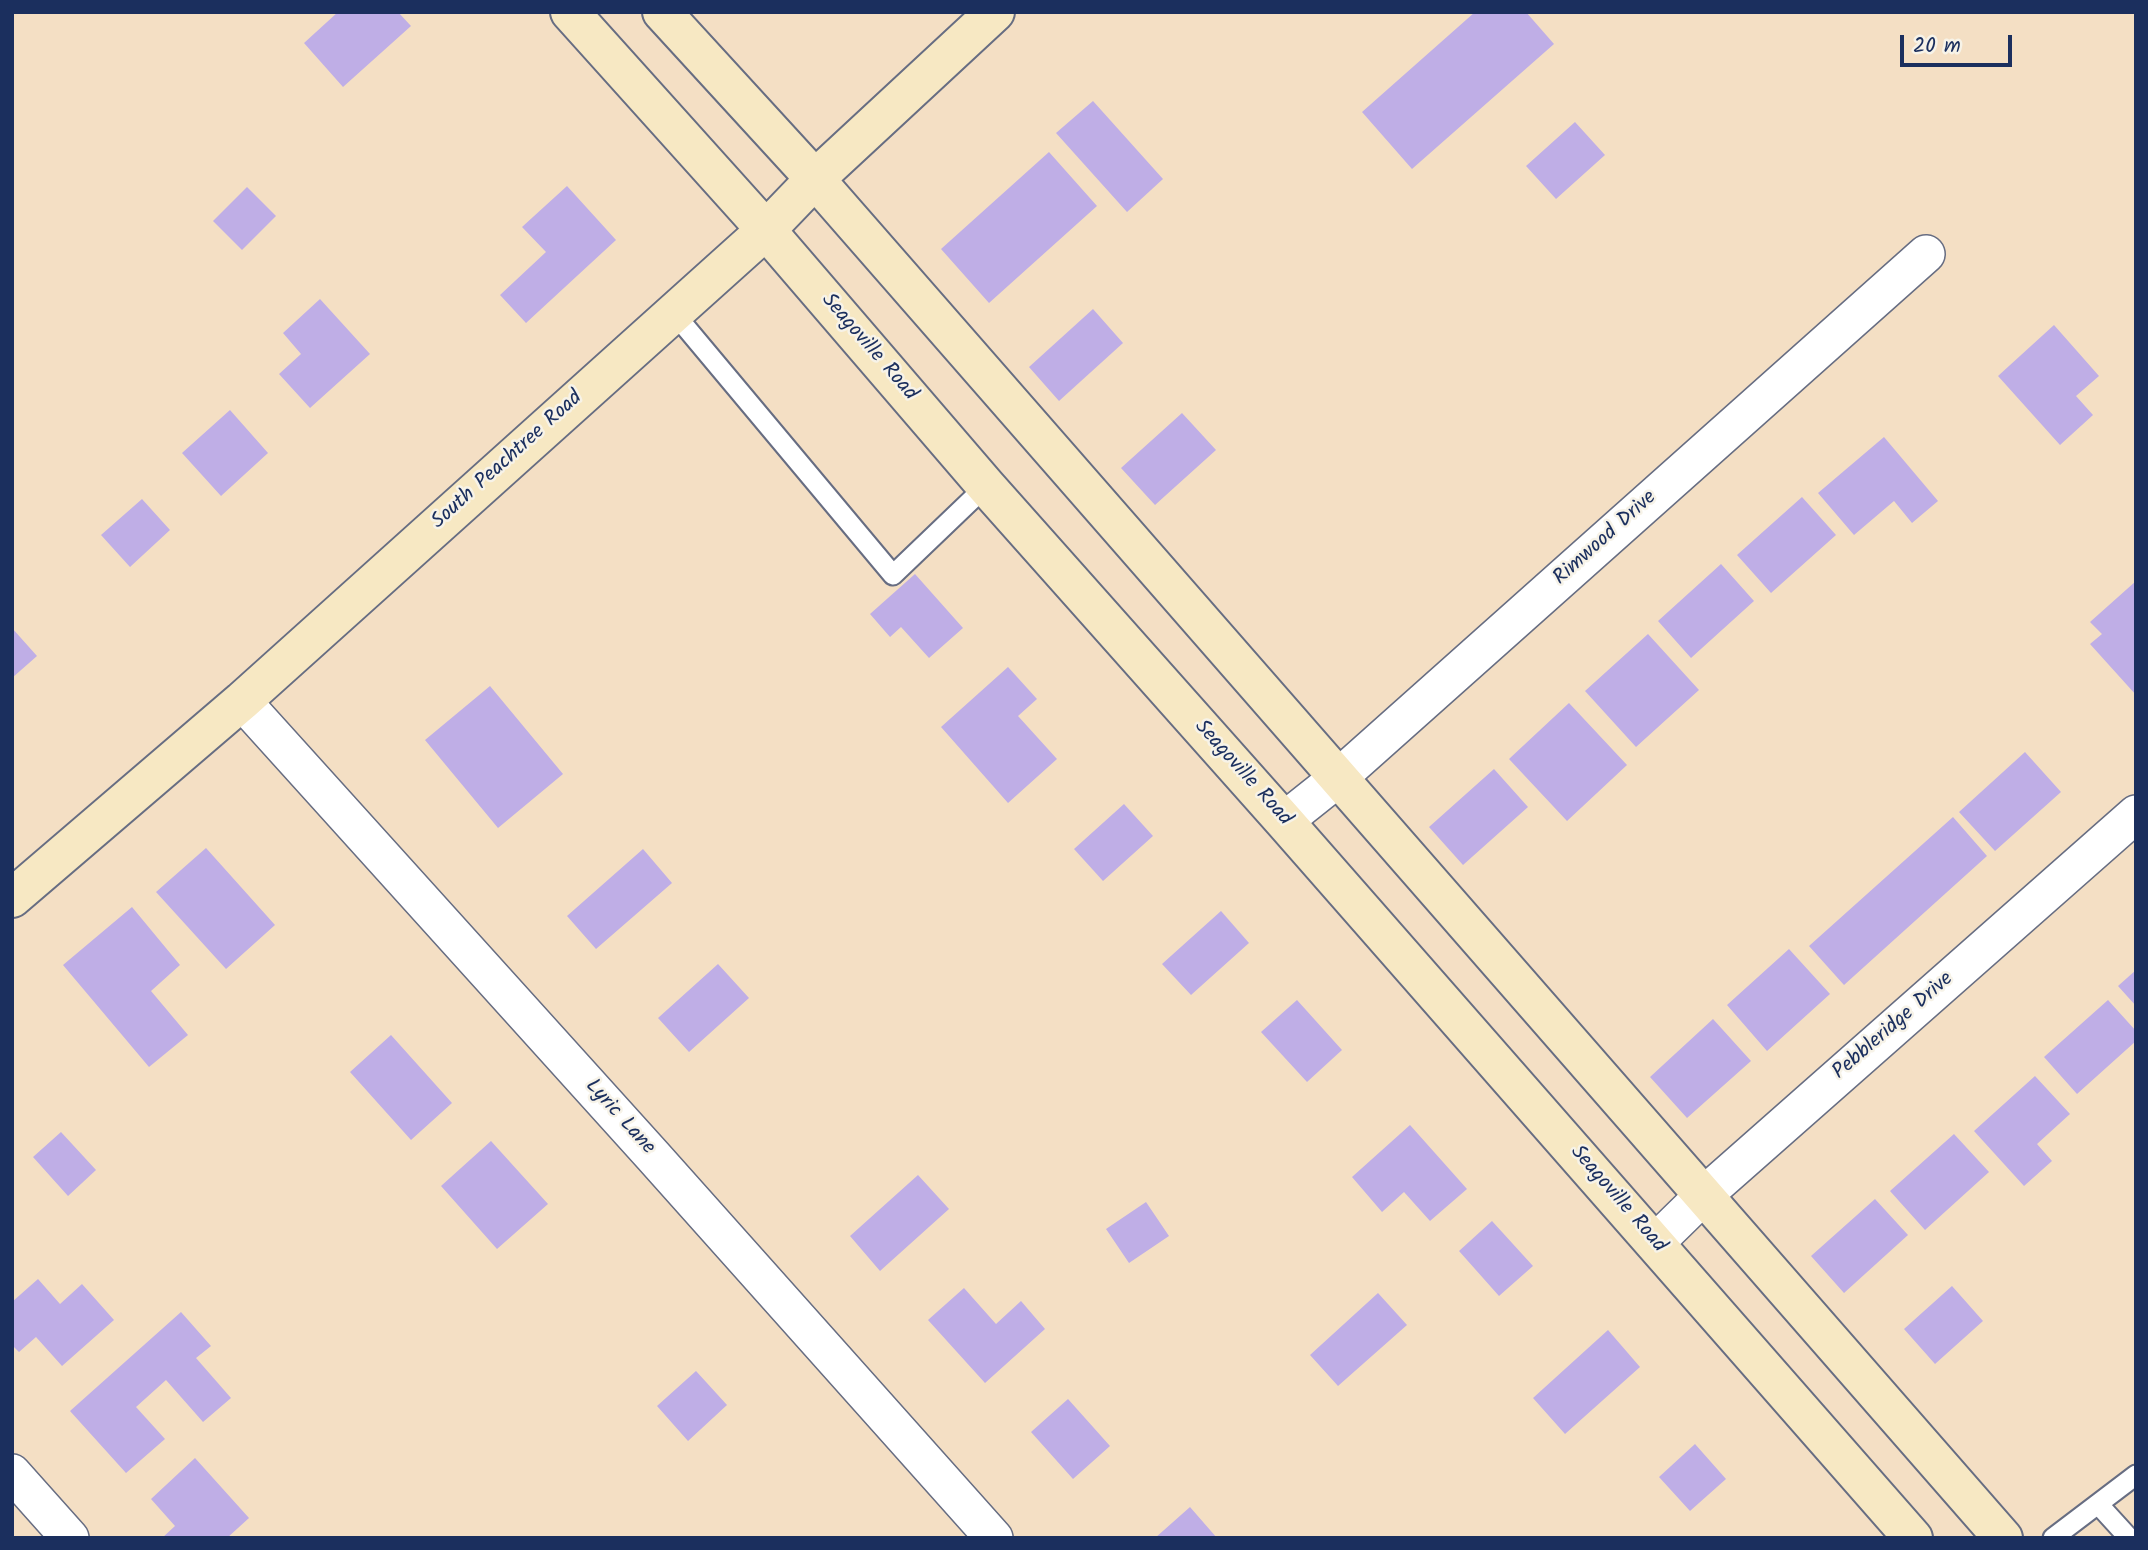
<!DOCTYPE html>
<html>
<head>
<meta charset="utf-8">
<style>
	body { margin:0 }
	#map { position:relative; width:2148px; height:1550px; overflow:hidden; background:#f4dfc4; font-family:Kalam,sans-serif }
	canvas { display:block }
	.frame { position:absolute; inset:0; border:14px solid #1b2f5e; pointer-events:none }
	.scale { position:absolute; left:1900px; top:35px; width:112px; height:32px; box-sizing:border-box; border:4px solid #1b2f5e; border-top:0; padding-left:9px; font-size:21px; line-height:24px; white-space:nowrap; color:#1b2f5e; -webkit-text-stroke:5px #f7f3e8; paint-order:stroke }
</style>
</head>
<body>
<div id="map">
<canvas width="2148" height="1550"></canvas>
<div class="frame"></div>
<div class="scale">20 m</div>
</div>
<script>
const ctx = document.querySelector('canvas').getContext('2d');
ctx.lineJoin = 'round';
function fillPath(path, color) {
  ctx.fillStyle = color;
  ctx.fill(path, 'evenodd');
}
function trace(path, color, width, dash) {
  ctx.strokeStyle = color;
  ctx.lineWidth = width;
  ctx.lineCap = dash ? 'butt' : 'round';
  ctx.setLineDash(dash || []);
  ctx.stroke(path);
}
function label(font, color, halo, rows, align = 'center') {
  ctx.font = font + ' Kalam,sans-serif';
  ctx.lineWidth = 5;
  ctx.setLineDash([]);
  ctx.textBaseline = 'middle';
  ctx.strokeStyle = halo;
  ctx.fillStyle = color;
  for (const [text, x, y, turn = 0] of rows) {
    ctx.save();
    ctx.translate(x, y);
    ctx.rotate((+turn || 0) * Math.PI / 180);
    ctx.textAlign = isNaN(turn) ? turn : align;
    if (halo) ctx.strokeText(text, 0, 0);
    ctx.fillText(text, 0, 0);
    ctx.restore();
  }
}
fillPath(new Path2D(`
	M338 12H398L411 26 343 87 304 43Z
	M1475 12H1526L1554 44 1412 169 1362 112Z
	M1093 101 1163 179 1127 212 1056 133Z
	M1575 122 1605 155 1556 199 1526 166Z
	M1049 152 1097 206 989 303 941 249Z
	M567 186 616 240 526 323 500 295 546 252 522 227Z
	M247 187 276 216 242 250 213 221Z
	M320 299 370 354 310 408 279 374 301 354 283 333Z
	M1093 309 1123 343 1059 401 1029 367Z
	M2054 325 2099 376 2076 396 2093 415 2060 445 1998 376Z
	M230 410 268 453 221 496 182 453Z
	M1182 413 1216 450 1155 505 1121 468Z
	M1884 437 1938 501 1912 523 1894 501 1854 535 1818 493Z
	M1802 497 1836 535 1771 593 1737 555Z
	M142 499 170 530 130 567 101 535Z
	M1721 564 1754 601 1691 658 1658 621Z
	M915 574 963 628 929 658 901 627 890 637 870 614Z
	M2136 581V695L2090 644 2102 634 2090 622Z
	M12 628 37 656 12 678Z
	M1648 634 1699 690 1636 747 1585 691Z
	M1008 667 1037 699 1018 716 1057 759 1008 803 941 727Z
	M490 686 563 774 498 828 425 740Z
	M1569 703 1627 765 1567 821 1509 759Z
	M2025 752 2061 792 1995 851 1959 812Z
	M1494 769 1528 807 1463 865 1429 827Z
	M1124 804 1153 836 1103 881 1074 849Z
	M1953 817 1987 856 1844 985 1809 946Z
	M206 848 275 925 226 969 156 892Z
	M643 849 672 883 596 949 567 916Z
	M132 907 180 965 151 991 188 1035 149 1067 63 965Z
	M1221 911 1249 943 1191 995 1162 964Z
	M1789 949 1830 994 1767 1051 1727 1005Z
	M718 964 749 998 689 1052 658 1018Z
	M2136 970V1006L2118 986Z
	M1297 1000 1342 1050 1307 1082 1261 1032Z
	M2108 1000 2136 1031V1041L2077 1094 2044 1057Z
	M1713 1019 1751 1061 1687 1118 1650 1077Z
	M391 1035 452 1103 411 1140 350 1072Z
	M2035 1076 2070 1114 2037 1144 2052 1161 2024 1186 1974 1131Z
	M1410 1125 1467 1189 1430 1221 1404 1192 1382 1212 1352 1177Z
	M61 1132 96 1170 68 1196 33 1157Z
	M1954 1134 1989 1172 1925 1230 1890 1191Z
	M491 1141 548 1204 497 1249 441 1186Z
	M918 1175 949 1209 880 1271 850 1236Z
	M1875 1199 1908 1235 1844 1293 1811 1256Z
	M1146 1202 1169 1236 1129 1263 1106 1229Z
	M1492 1221 1533 1266 1499 1296 1459 1251Z
	M38 1279 60 1304 82 1284 114 1320 62 1366 36 1337 19 1352 12 1345V1302Z
	M1952 1286 1983 1321 1935 1364 1904 1329Z
	M964 1288 996 1324 1021 1301 1045 1329 985 1383 928 1320Z
	M1378 1293 1407 1325 1338 1386 1310 1355Z
	M181 1312 211 1346 196 1358 231 1398 203 1422 166 1380 136 1407 165 1439 126 1473 70 1411Z
	M1608 1330 1640 1367 1565 1434 1533 1398Z
	M696 1371 727 1405 688 1441 657 1406Z
	M1068 1399 1110 1446 1073 1479 1031 1432Z
	M1695 1444 1726 1479 1690 1511 1659 1477Z
	M195 1458 249 1518 227 1538H162L175 1526 151 1499Z
	M1190 1507 1217 1538H1155Z`), '#bfaee6');
const service = new Path2D(`
	M673 312 893 575 986 486
	M2098 1504 2129 1538
	M2053 1538 2136 1475`);
const minor = new Path2D(`
	M242 701 653 1156 994 1538
	M1284 821 1338 778 1926 254
	M1655 1243 1703 1196 2136 814
	M12 1473 70 1538`);
const secondary = new Path2D(`
	M570 12 766 230 986 486 1284 821 1913 1538
	M662 12 815 179 2003 1538
	M12 898 242 701 766 230 815 179 995 12`);
trace(service, '#676d82', 23);
trace(minor, '#676d82', 40);
trace(secondary, '#676d82', 42);
trace(service, '#fff', 19);
trace(minor, '#fff', 37);
trace(secondary, '#f7e8c3', 38);
label('21px', '#1b2f5e', '#f7f3e8', [
	["Seagoville Road",868,348,49],
	["South Peachtree Road",508,461,-42],
	["Rimwood Drive",1606,539,-42],
	["Seagoville Road",1242,774,48],
	["Pebbleridge Drive",1894,1027,-41],
	["Lyric Lane",619,1118,48],
	["Seagoville Road",1617,1200,49]
]);
</script>
</body>
</html>
